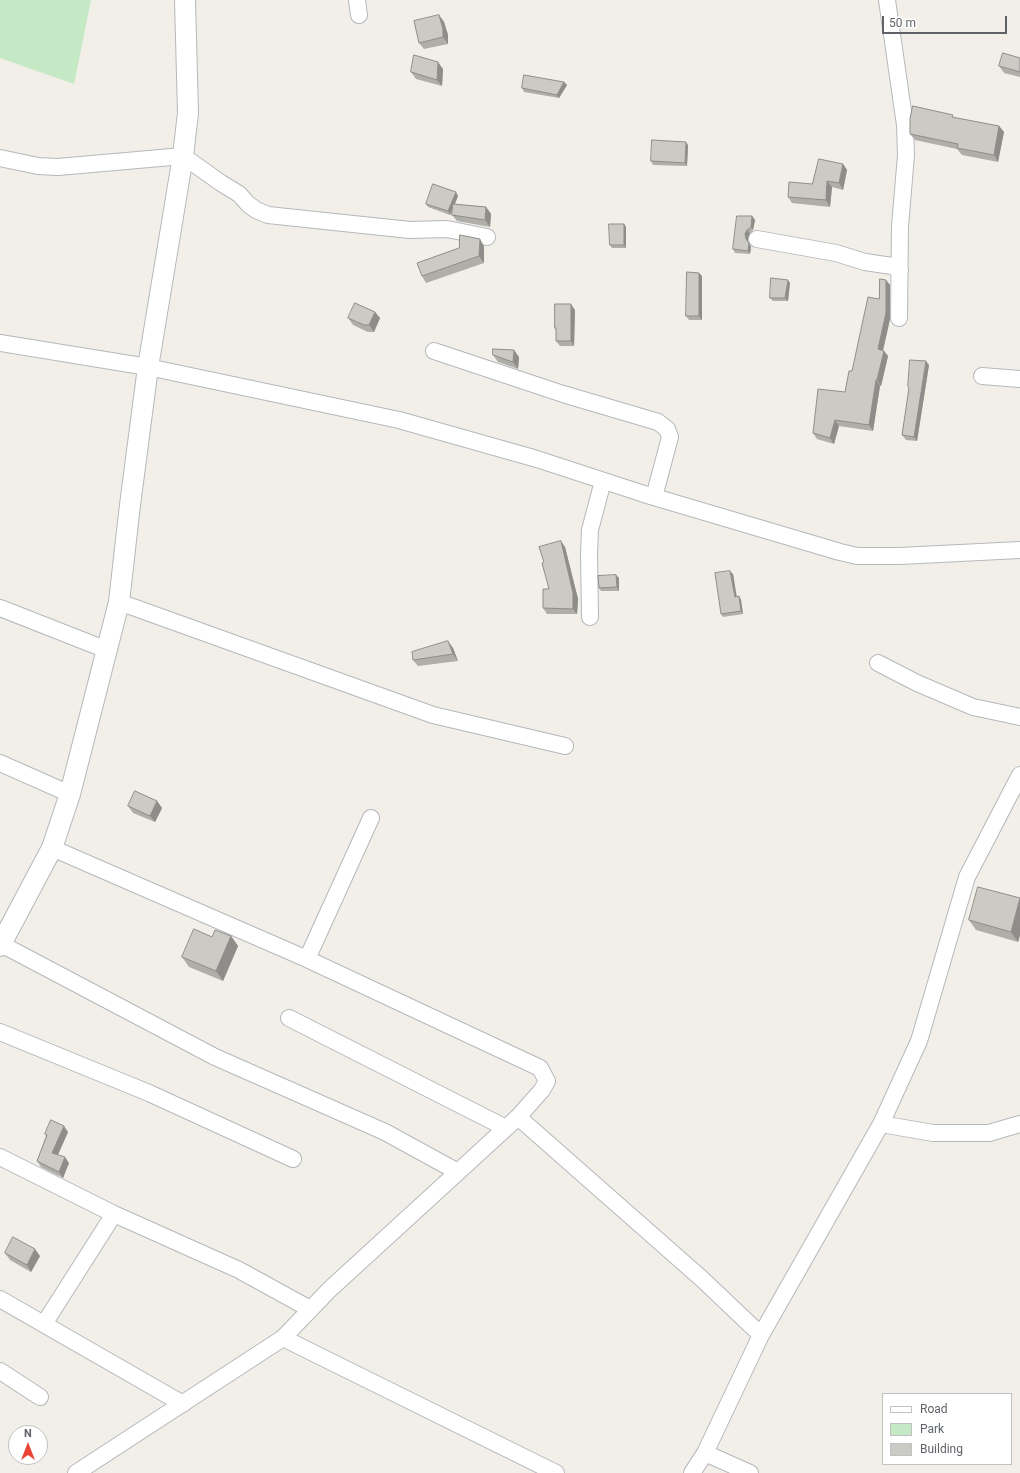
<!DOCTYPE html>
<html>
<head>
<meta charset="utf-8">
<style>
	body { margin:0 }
	#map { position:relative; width:1020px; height:1473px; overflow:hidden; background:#f1efe8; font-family:Roboto,sans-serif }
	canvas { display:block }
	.legend { position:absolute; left:882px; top:1393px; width:130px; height:72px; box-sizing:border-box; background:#fff; border:1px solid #bfc1c3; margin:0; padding:5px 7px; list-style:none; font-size:12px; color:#5f6368 }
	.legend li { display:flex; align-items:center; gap:8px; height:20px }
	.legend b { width:20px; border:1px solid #bfc1c3 }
	.north { position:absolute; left:8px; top:1425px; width:40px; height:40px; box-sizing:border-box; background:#fff; border:1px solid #bfc1c3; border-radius:50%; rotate:0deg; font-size:11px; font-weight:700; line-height:16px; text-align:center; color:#5f6368 }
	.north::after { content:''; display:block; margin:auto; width:14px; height:18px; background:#ea4335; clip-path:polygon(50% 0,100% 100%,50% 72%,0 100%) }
	.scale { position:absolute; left:882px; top:16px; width:125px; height:18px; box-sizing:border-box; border:2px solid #5f6368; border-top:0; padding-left:5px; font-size:12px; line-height:14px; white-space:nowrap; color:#5f6368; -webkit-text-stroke:3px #fff; paint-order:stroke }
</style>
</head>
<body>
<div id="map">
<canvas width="1020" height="1473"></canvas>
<ul class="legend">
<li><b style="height:5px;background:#fff"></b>Road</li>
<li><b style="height:11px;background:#c5e8c5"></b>Park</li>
<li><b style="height:11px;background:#cccac5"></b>Building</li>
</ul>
<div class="north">N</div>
<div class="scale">50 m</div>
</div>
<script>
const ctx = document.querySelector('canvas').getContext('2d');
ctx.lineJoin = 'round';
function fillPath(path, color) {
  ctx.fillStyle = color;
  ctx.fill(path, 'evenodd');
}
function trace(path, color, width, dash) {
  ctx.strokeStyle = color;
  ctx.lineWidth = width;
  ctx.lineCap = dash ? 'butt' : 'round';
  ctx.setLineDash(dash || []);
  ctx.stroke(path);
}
fillPath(new Path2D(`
	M0 0H91L74 84 0 58Z`), '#c5e8c5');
const minor = new Path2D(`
	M357 0 359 15
	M887 0 905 125 906 155 900 226 899 318
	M0 158 38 166 58 167 183 156 221 183 239 194 248 204 256 210 268 215 410 230 447 229 487 237
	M757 239 836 253 865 262 892 266 900 270
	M0 343 148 367 399 420 537 459 644 494 840 552 857 556H900L1020 550
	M434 351 563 394 658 422 667 429 670 437 654 497
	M982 376 1020 379
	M119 602 433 715 565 746
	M0 608 107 650
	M590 617 589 554 590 530 603 481
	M878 663 917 683 973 707 1020 717
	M0 763 70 794
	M52 848 307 959 540 1068 547 1081 542 1090 518 1117 329 1290 283 1338 76 1473
	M1 944 215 1057 385 1132 458 1172
	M307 959 371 818
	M289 1018 506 1128
	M0 1032 149 1093 293 1159
	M518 1117 702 1279 761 1335
	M881 1124 933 1133H989L1020 1124
	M0 1157 114 1214 239 1270 310 1309
	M0 1299 183 1404
	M44 1324 114 1214
	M283 1338 556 1473
	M0 1371 40 1397
	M705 1453 750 1473
	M692 1473 705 1453 761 1335 881 1124 919 1041 967 877 1020 775`);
const tertiary = new Path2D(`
	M0 946 52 848 70 794 119 602 130 505 148 367 183 156 188 113 185 0`);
trace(minor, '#b5b8bc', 18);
trace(tertiary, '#b5b8bc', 22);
trace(minor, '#fff', 16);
trace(tertiary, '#fff', 20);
fillPath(new Path2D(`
	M439 15 444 22 448 35V44L424 49 419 43Z
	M1020 58V77L1004 73 999 66Z
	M443 69 442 86 416 79 411 72Z
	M564 82 567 85 559 98 524 92 522 88Z
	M955 118 999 126 1004 132 998 162 962 155 957 149 915 140 910 134Z
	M688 145 687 166 653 165 651 161Z
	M843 164 847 170 843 190 832 187 830 207 792 203 788 197 812 184Z
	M458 196 455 204 486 207 491 214 490 227 457 221 452 215 453 208 450 215 428 207 426 204Z
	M752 216 755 220 753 230 750 233 748 238V242L751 247 750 254 735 253 733 249Z
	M624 224 626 227V248H612L610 245Z
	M484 246V263L426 283 422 276Z
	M699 273 702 276V320H689L686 316Z
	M886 280 890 285V319L883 350 884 351 888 356 881 386H880L873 431 839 426 834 444 817 439 813 433 845 392 852 371Z
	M790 283 788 301H773L770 298Z
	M575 310 574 346H560L556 341V330L555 328Z
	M375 312 380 318 374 332H368L353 325 348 318Z
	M493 355 519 357 518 369 498 362Z
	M929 365 917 441 906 440 902 435 909 389 908 387Z
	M565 547 578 599 577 614H547L543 608 549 589 544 562Z
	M733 574 737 597 739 596 741 600 743 614 723 617 721 614Z
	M616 575 619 578V591H601L599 588Z
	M453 648 458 661 418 666 413 660Z
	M157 801 162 808 155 822 133 813 128 806Z
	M1020 898V935L1018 942 976 930 969 920Z
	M231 936 238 946 223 981 189 967 182 957 212 937Z
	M68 1132 58 1155 69 1163 63 1178 41 1167 37 1161 46 1136 45 1134Z
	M5 1253 40 1256 31 1272 10 1260Z`), '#afaea9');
fillPath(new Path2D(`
	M439 15 444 22 448 35V44L443 37Z
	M438 62 443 69 442 86 437 80Z
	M564 82 567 85 559 98 557 95Z
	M999 126 1004 132 998 162 994 155Z
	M686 142 688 145 687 166 685 163Z
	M843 164 847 170 843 190 839 183Z
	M827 181 832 187 830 207 826 200Z
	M456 192 458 196 450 215 448 211Z
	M486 207 491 214 490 227 485 220Z
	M752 216 755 220 753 230 751 227Z
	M624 224 626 227V248L624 245Z
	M747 230 750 233 748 238V243L746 239 745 234Z
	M480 239 484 246V263L479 256Z
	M749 243 751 247 750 254 748 251Z
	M699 273 702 276V320L699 316Z
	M788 280 790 283 788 301 785 298Z
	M886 280 890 285V319L882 355 878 349Z
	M571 304 575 310 574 346 571 341Z
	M375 312 380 318 374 332 369 325Z
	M514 350 519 357 518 369 513 362Z
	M884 351 888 356 881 386 877 380Z
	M926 361 929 365 917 441 914 437Z
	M876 380 880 386 873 431 869 425Z
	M835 420 839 426 834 444 830 438Z
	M561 541 565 547 578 599 577 614 573 609Z
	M730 571 733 574 737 600 735 597Z
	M616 575 619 578V591L617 587Z
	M739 596 741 600 743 614 741 611Z
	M448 641 453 648 458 661 453 654Z
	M157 801 162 808 155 822 150 816Z
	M1020 898V935L1018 942 1011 932Z
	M231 936 238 946 223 981 216 971Z
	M64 1126 68 1132 56 1159 52 1153Z
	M65 1157 69 1163 63 1178 59 1172Z
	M35 1249 40 1256 31 1272 27 1265Z`), '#8f8d8a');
const building = new Path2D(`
	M439 15 443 29V37L419 43 414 21Z
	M1003 53 1020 58V72L999 66Z
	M414 55 438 62 437 80 411 72Z
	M524 75 564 82 557 95 522 88Z
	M913 106 953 115 952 117 999 126 994 155 957 148 958 144 910 134V119Z
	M652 140 686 142 685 163 651 161Z
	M819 159 843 164 839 183 827 181 826 200 788 197 789 182 812 184Z
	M433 184 456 192 448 211 426 204Z
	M453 204 486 207 485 220 452 215Z
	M737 216H752L751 227 747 230 745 234 746 239 749 243 748 251 733 249Z
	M609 224H624V245H610Z
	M460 235 480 239 479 256 422 276 417 263 459 248Z
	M687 272 699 273V316H686Z
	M771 278 788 280 785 298H770Z
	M880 279 886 280V313L878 349 884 351 877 380H876L869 425 835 420 830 438 813 433 818 389 845 392 849 371H852L868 297 879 299Z
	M355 303 375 312 369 325H364L348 318Z
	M555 304H571V341H556V328H555Z
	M493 349 514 350 513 362 493 355Z
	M910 360 926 361 914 437 902 435 909 388 908 387Z
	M561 541 573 593V609L543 608V589H549L542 563 544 562 539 547Z
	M730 571 735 597 739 596 741 611 721 614 715 573Z
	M616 575 617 587 599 588 598 576Z
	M448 641 453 654 413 660 412 652Z
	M135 791 157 801 150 816 128 806Z
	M978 887 1020 898 1011 932 969 920Z
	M194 929 212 937 215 930 231 936 216 971 182 957Z
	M51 1120 64 1126 52 1153 65 1157 59 1172 37 1161 47 1135 45 1134Z
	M13 1237 35 1249 27 1265 5 1253Z`);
fillPath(building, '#cccac5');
trace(building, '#8f8d8a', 1);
</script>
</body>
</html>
